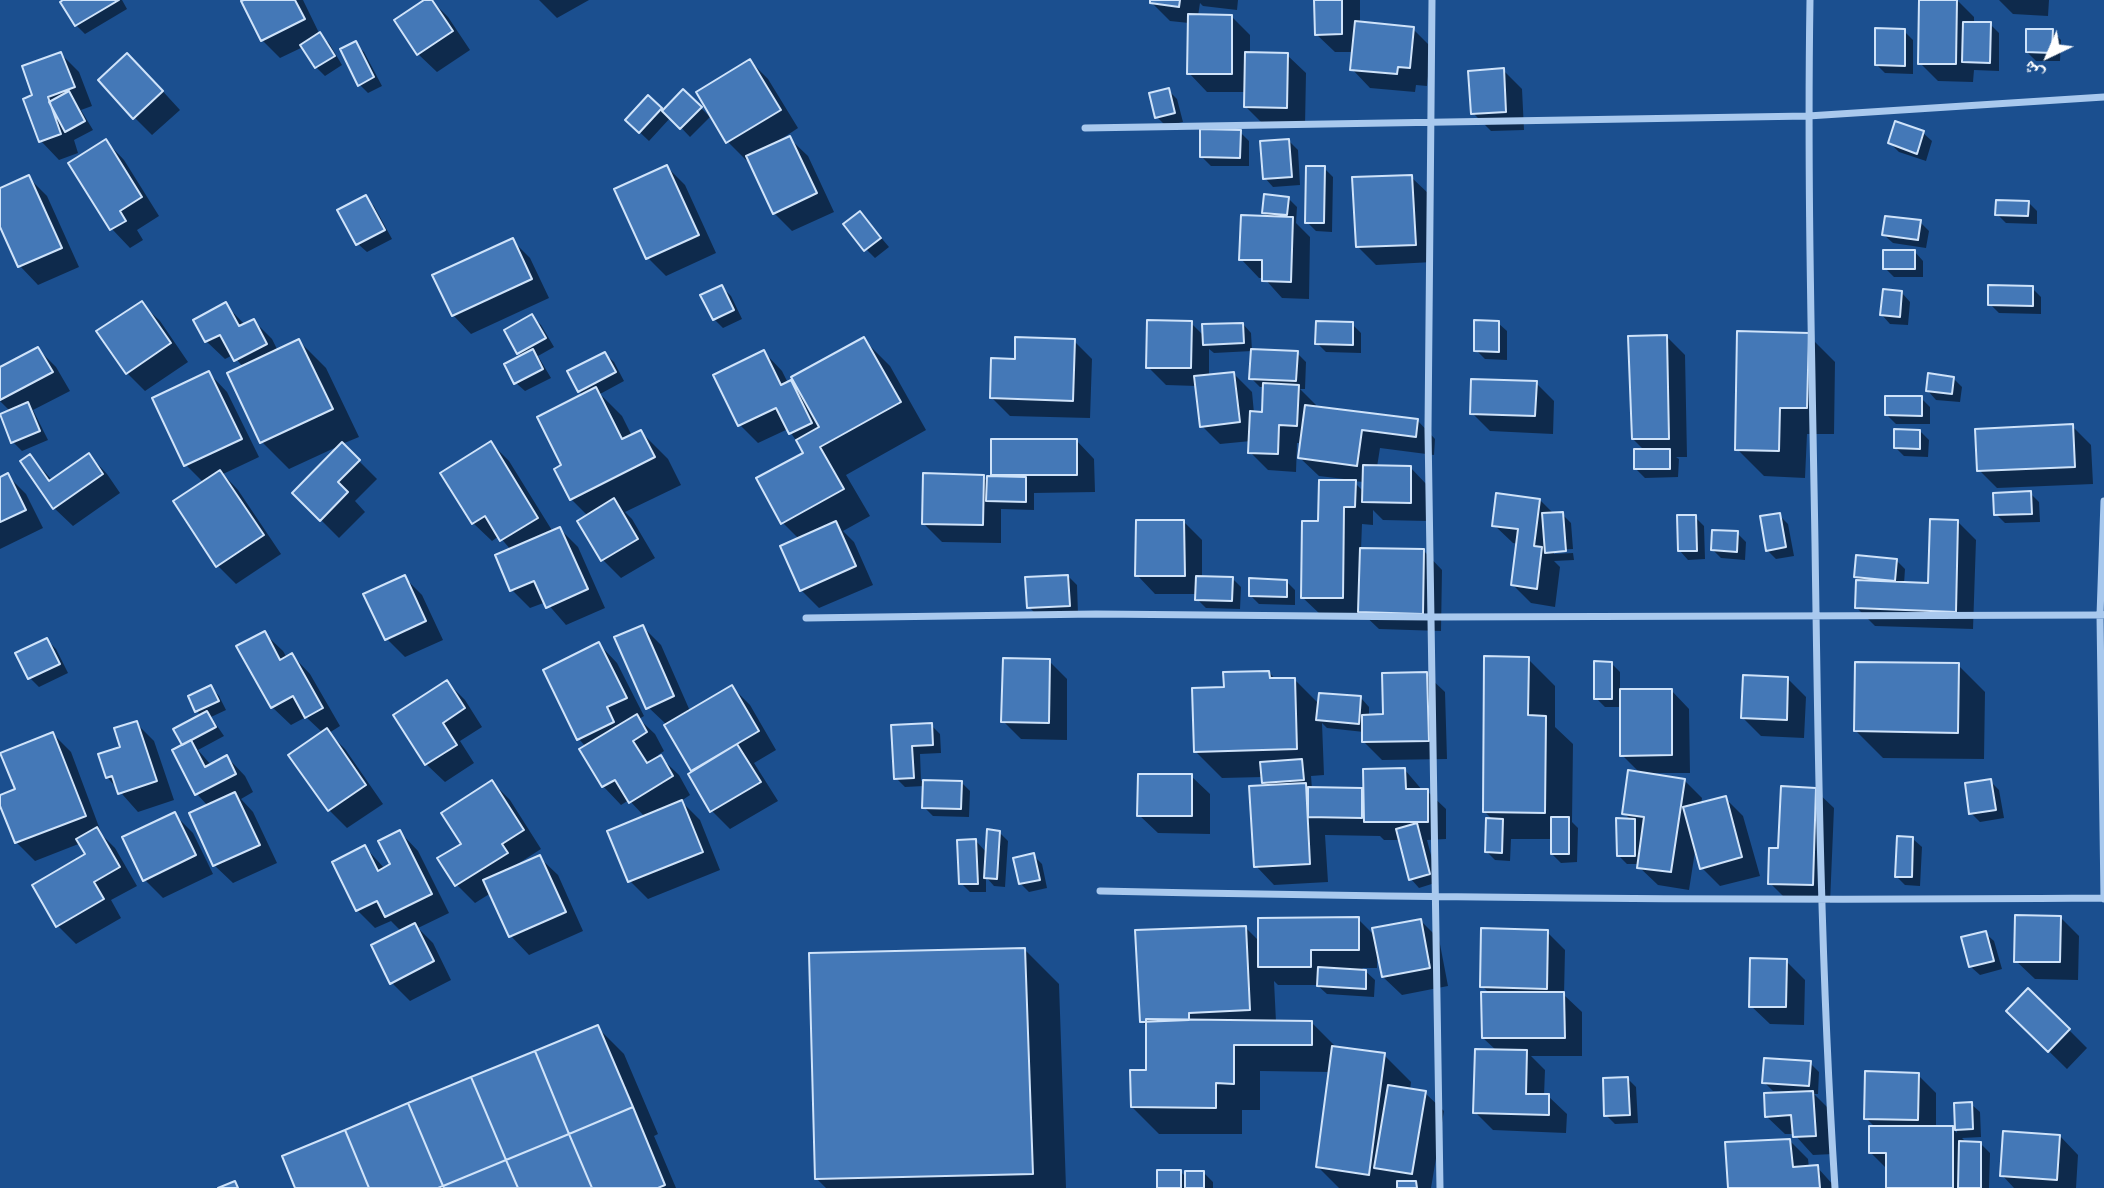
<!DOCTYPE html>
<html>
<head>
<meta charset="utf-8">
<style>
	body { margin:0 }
	#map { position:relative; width:2104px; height:1188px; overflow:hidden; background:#1b4f8f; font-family:Helvetica,"Noto Naskh Arabic",sans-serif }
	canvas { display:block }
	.north { position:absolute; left:2013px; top:21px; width:70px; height:70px; -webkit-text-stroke:5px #1b4f8f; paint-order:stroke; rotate:224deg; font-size:19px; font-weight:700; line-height:28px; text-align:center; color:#fff }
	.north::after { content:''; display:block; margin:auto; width:24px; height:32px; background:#fff; clip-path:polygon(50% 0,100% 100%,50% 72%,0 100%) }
</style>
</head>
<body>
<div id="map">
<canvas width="2104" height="1188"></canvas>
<div class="north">ش</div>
</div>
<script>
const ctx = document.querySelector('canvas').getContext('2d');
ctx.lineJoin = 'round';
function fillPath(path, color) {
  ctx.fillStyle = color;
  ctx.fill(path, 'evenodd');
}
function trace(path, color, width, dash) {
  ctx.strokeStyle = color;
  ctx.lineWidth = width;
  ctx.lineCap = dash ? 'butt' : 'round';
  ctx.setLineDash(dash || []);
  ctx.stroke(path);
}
fillPath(new Path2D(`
	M67 0H122L127 9 85 34 76 25Z
	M248 0H303L320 35 329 43 342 65 325 76 316 67 303 47 280 58 262 40Z
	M427 0H431L448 17 470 50 437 72 418 54Z
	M539 0H589L557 18Z
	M1152 0H1238L1237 10 1203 6 1200 3 1198 16H1231L1250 35V54L1287 55 1306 73 1305 126 1264 125 1246 107V92H1207L1189 73V23L1170 21 1152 3Z
	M1316 0H1360V23L1413 29 1431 47 1427 86 1416 85 1415 92 1370 88 1352 69 1354 52H1335L1316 34Z
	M1921 0H1957L1974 17V24H1990L1999 33V71L1974 70 1973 82 1938 81 1920 63Z
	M1999 0H2049L2048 16 2013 14Z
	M1904 31 1913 40V74L1885 73 1876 64Z
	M2052 31 2061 40 2060 61H2036L2027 52Z
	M355 43 364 52 382 86 368 93 360 85Z
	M61 54 79 72 92 106 81 110 93 130 74 140 78 153 59 160 41 141 25 100 34 96Z
	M750 61 768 79 798 128 780 140 781 142 789 138 808 156 834 212 792 231 774 213 749 159 746 160 728 142Z
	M1503 70 1522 89 1524 130 1491 131 1473 113Z
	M146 73 180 110 152 135 134 117Z
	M1168 90 1177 99 1183 122 1166 126 1157 117Z
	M684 91 710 117 690 137 671 117 649 141 627 120 648 97 663 112Z
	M1240 132 1249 141V166H1211L1202 157Z
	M1923 133 1932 141 1926 161 1899 152 1890 143Z
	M106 141 124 160 159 216 137 230 143 240 130 248 112 229 71 164Z
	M1289 141 1298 150 1300 185 1273 187 1265 178Z
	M667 167 685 185 716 253 666 276 648 258Z
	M1324 168 1333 177 1332 232 1316 231 1307 222Z
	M28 177 47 196 79 267 38 285 20 266 0 223V190Z
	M1411 177 1430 195 1433 262 1376 265 1358 247Z
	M365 197 374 206 392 239 367 252 358 244Z
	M1288 198 1297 207 1296 223 1310 237 1309 299 1282 298 1264 278H1259L1241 259 1270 218 1264 212Z
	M2029 203 2037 211V224L2006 223 1997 214Z
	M860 213 889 247 875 258 866 249Z
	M1920 222 1929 231 1926 248 1893 243 1884 235Z
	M512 240 530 258 549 298 471 334 453 315Z
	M1915 252 1923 261V277H1894L1885 268Z
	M722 287 731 296 742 319 723 328 714 319Z
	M2032 288 2041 297V314L1999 313 1990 304Z
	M1902 293 1910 302 1908 325 1890 324 1882 315Z
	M141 303 160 321 188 362 145 391 127 373Z
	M226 305 245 325 254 321 272 339 278 351 299 341 326 368 359 437 342 444 377 479 355 501 365 512 339 538 294 493 341 445 289 469 262 442 229 374 243 367 233 355 225 359 206 341Z
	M532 316 541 325 554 347 538 356 551 378 525 391 516 383 522 357 506 331Z
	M1191 323 1204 336 1243 324 1251 333 1252 351 1297 353 1306 362 1305 389H1300L1316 405V408L1417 420 1435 439 1434 455 1380 448 1377 467H1410L1428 486V521L1383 520 1373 510V525L1362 524 1361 550 1424 551 1442 570 1441 631 1379 629 1360 611V616L1321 615 1302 597 1320 522 1344 479 1319 476 1300 458 1302 443H1297L1296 472 1268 470 1250 452 1251 441 1220 444 1202 426 1197 386 1166 385 1148 367ZM1209 349 1214 353 1252 351 1251 378 1260 387H1265L1264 414 1254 413 1252 392 1233 373 1209 376ZM1353 481 1364 482V492Z
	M1498 323 1507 331V360L1485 359 1476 350Z
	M1352 324 1361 333V353L1326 352 1317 343Z
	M1808 335 1835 362 1834 434H1807L1805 478 1764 476 1737 449Z
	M1667 337 1685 355 1687 457H1676L1679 459 1678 477 1645 478 1636 469 1645 451 1633 439Z
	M863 339 890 366 926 430 846 475 870 516 843 531 854 542 873 585 819 608 801 590 799 539 783 523 805 453 788 429 758 443 740 425 764 352 782 371 788 383H790L802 394Z
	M1074 341 1092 359 1090 418 1010 416 992 398 1016 361Z
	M38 349 56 367 70 391 33 410 48 440 22 451 13 442 1 415 10 411 0 401V369Z
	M605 354 614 362 624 381 600 394 622 416 632 436 641 432 668 459 681 485 625 512 632 519 655 558 621 578 603 560 579 521 588 516 571 499 564 465 583 395 579 391Z
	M209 373 227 392 259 457 223 474 238 490 281 554 236 584 218 566 204 483 186 465Z
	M1953 378 1962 387 1960 402 1936 400 1928 391Z
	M1536 383 1554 401 1553 434 1490 431 1472 413Z
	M1921 398 1930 407V424H1896L1887 415Z
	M2072 426 2091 445 2093 484 1997 488 1979 470Z
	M1920 431 1929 440 1928 457 1904 456 1895 447Z
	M1076 440 1094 459 1095 492 1034 493V510L1001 509V543L942 542 923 523 983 477 988 482 996 478 993 474Z
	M491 443 509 461 553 532 560 529 578 547 605 608 566 625 546 602 530 608 512 590 511 550 499 536 492 541 473 523Z
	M89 455 107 474 120 493 73 526 54 508 30 456 53 481Z
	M8 476 26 494 43 528 0 549V479Z
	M2030 493 2039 502 2040 522 2005 523 1996 514Z
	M1540 500 1554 514H1562L1571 523 1573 549 1554 550V554L1573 553 1574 560 1554 561 1560 567 1555 607 1531 603 1513 585 1518 544 1513 543 1494 525Z
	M1779 515 1788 524 1794 556 1776 559 1767 550Z
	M1695 517 1704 526 1705 559 1688 560 1680 551Z
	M1184 522 1202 540V578H1232L1241 587 1240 609 1206 608 1197 599V594H1155L1137 575Z
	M1958 522 1976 540 1973 629 1875 626 1857 608 1862 582 1856 576 1896 560 1905 569 1904 584H1930Z
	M1737 533 1746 542 1745 560 1721 558 1712 549Z
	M1068 576 1077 585 1078 614 1038 616 1029 607Z
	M404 577 422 595 443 640 405 657 387 639Z
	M1286 581 1295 590V605L1259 604 1250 595Z
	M643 627 661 645 690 711 732 687 750 705 776 750 754 763 778 801 730 829 712 811 690 775 694 772 667 725 648 707Z
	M264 633 283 651 287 658 292 655 310 674 340 726 329 733 345 749 383 804 347 828 329 810 323 733 306 717 291 725 272 707Z
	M47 640 56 649 68 673 39 687 30 678 18 654Z
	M599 644 617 663 644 716 639 719 655 734 664 751 658 755 679 775 690 795 681 801 700 820 720 870 648 899 630 881 645 817 629 800 621 805 603 786 586 747 579 739 545 671Z
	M1528 659 1555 686V727L1573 744 1572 822 1578 828 1577 862 1561 863 1552 854V839H1511L1510 861 1495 860 1487 852 1493 820 1485 812Z
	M1049 661 1067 679V740L1021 739 1003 721Z
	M1612 664 1620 672V691L1671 690 1689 709 1690 773H1652V775L1684 780 1702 798 1701 804 1725 798 1743 816 1760 876 1720 886 1702 868 1696 845 1689 890 1658 885 1639 867 1640 864H1627L1618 855 1631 820 1624 813 1641 774 1622 755V707H1605L1596 698Z
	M1958 665 1985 692 1984 759 1883 758 1856 731Z
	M1269 672 1276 680 1294 679 1319 704 1361 698 1369 707V716H1385L1426 674 1445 692 1447 759 1382 760 1364 742V732L1327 728 1322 723 1324 775 1311 776 1312 789 1361 790 1365 794 1405 770 1423 791H1427L1446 809V839L1427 840 1438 882 1419 888 1411 879 1400 840H1384L1380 836 1325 835 1328 882 1274 885 1256 866 1269 787 1264 782 1263 777 1222 778 1195 751 1226 689Z
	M1787 678 1806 697 1804 738 1761 736 1743 718Z
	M447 682 465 700 482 727 460 741 474 763 445 782 426 764Z
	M211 687 219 696 226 710 211 717 224 736 198 750 211 765 227 757 245 776 253 792 241 799 253 812 277 863 233 883 214 865 208 806 197 794 174 751 184 745 201 716 197 711Z
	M136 723 154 741 174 800 138 812 107 777Z
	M931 725 940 734 941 753 920 754 921 781 961 782 970 791 969 817 933 816 924 807V786L905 787 896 778 893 727Z
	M53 734 71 752 102 835 115 848 137 886 111 900 121 918 76 944 58 926 88 855 81 843 35 861 16 842 0 802V797L17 790Z
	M1191 776 1210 794V834L1158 833 1139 815Z
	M1990 781 1999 790 2004 818 1980 822 1971 813Z
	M492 782 510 800 541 849 516 865 517 866 539 857 558 875 583 931 529 955 511 936 491 893 475 903 457 885 440 859 463 844Z
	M1815 790 1834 808 1830 903 1788 901 1770 883 1780 850Z
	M174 814 193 833 213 874 163 898 145 880Z
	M400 832 418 851 449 913 418 928 433 943 451 980 410 1001 392 983 402 932 391 921 375 928 357 910 365 847 385 869 393 865Z
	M999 832 1008 841 1005 887 994 886 986 877V892H970L961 883 976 841 987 853Z
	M1913 839 1922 847 1920 886 1905 885 1896 876Z
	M1033 855 1042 864 1047 888 1029 892 1020 883Z
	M2060 917 2079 936 2078 980 2035 979 2016 961Z
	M1358 919 1376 937 1421 921 1439 939 1448 986 1402 995 1383 977 1378 951H1377V968H1362L1375 980 1374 997 1327 994 1317 985H1278L1274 981 1276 1022 1312 1023 1337 1048 1384 1055 1411 1082 1410 1090 1425 1093 1444 1111 1431 1188H1339L1318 1167 1331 1072 1260 1071V1110H1242V1134H1159L1132 1107 1148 1072V1027L1141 1021 1246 928 1260 942Z
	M1547 932 1565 950 1564 995 1582 1012V1056H1531L1545 1070 1544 1096H1548L1567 1114 1566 1133 1493 1130 1475 1112 1497 1051 1483 1038 1490 994 1482 986Z
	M1985 933 1994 941 2002 969 1980 975 1971 967 1964 938Z
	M1025 950 1059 984 1066 1188H826L817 1179Z
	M1786 961 1805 980 1804 1025 1770 1024 1751 1006Z
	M2029 990 2087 1048 2067 1069 2008 1011Z
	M597 1027 624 1054 658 1134 654 1136 676 1188H297Z
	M1810 1063 1819 1072 1818 1094H1814L1831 1111 1833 1154 1813 1155 1794 1134H1785L1766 1116 1785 1092 1773 1091 1764 1082Z
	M1918 1075 1936 1093V1128H1952L1957 1133 1956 1105 1971 1104 1980 1112 1981 1137 1962 1138 1967 1143 1981 1144 1990 1153 1989 1188H1888L1887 1169 1871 1153 1876 1128 1866 1118Z
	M1627 1078 1636 1087 1638 1123 1615 1124 1606 1115Z
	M2060 1136 2078 1155 2076 1188H2014L2002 1175Z
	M1790 1141 1808 1159 1809 1168 1817 1167 1836 1188H1729Z
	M1181 1172 1187 1178 1204 1173 1213 1182V1188H1159Z`), '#0007');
const building = new Path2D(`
	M63 0H119L75 26 60 2Z
	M244 0H295L305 19 261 41 241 1Z
	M424 0H432L453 31 417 55 394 20Z
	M1150 0H1180L1179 7 1150 3Z
	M1314 0H1342V34L1315 35Z
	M1919 0H1957L1956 64H1918Z
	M1188 14 1232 15V74H1187Z
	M1355 21 1414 27 1410 68 1398 67 1397 74 1350 70Z
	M1963 22H1991L1990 63 1962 62Z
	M1875 28 1905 29V66L1875 65Z
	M2026 29H2053L2052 53 2026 52Z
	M320 32 335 56 315 68 300 45Z
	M356 41 374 77 358 86 340 49Z
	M61 52 75 87 48 97 61 134 39 142 23 99 32 95 22 66Z
	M1245 52 1288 53 1287 108 1244 107Z
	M127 53 163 91 133 119 98 80Z
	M750 59 781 110 726 143 696 92Z
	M1504 68 1506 112 1471 114 1468 71Z
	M1169 88 1175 113 1155 118 1149 93Z
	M683 89 702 107 680 129 662 111Z
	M69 91 85 121 65 132 49 102Z
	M648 95 662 108 639 133 625 120Z
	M1895 121 1924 131 1917 154 1888 143Z
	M1200 129 1241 130 1240 158 1200 157Z
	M790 136 817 193 773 214 746 156Z
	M106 139 142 197 120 211 126 221 110 230 68 163Z
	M1289 139 1292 177 1263 179 1260 141Z
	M667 165 699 235 646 259 614 189Z
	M1306 166H1325L1324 223H1305Z
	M29 175 62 248 18 267 0 227V188Z
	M1412 175 1416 245 1356 247 1352 177Z
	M1264 194 1289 197 1287 215 1262 213Z
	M366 195 385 230 356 245 337 210Z
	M1996 200 2029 201 2028 216 1995 215Z
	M860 211 881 238 864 251 843 224Z
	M1241 215 1293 217 1291 282 1262 281V260H1239Z
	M1885 216 1921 220 1918 240 1882 235Z
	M513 238 532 279 452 316 432 275Z
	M1883 250H1915V269H1883Z
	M722 285 734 310 713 320 700 295Z
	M1988 285 2033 286V306L1988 305Z
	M1883 289 1902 291 1900 317 1880 315Z
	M142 301 171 343 126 374 96 331Z
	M226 302 239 326 254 319 267 344 234 361 220 335 205 342 193 320Z
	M532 314 546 338 517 354 504 330Z
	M1147 320 1192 321 1191 368H1146Z
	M1474 320 1499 321V352L1474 351Z
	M1316 321 1353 322V345L1315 344Z
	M1243 323 1244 343 1203 345 1202 324Z
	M1737 331 1809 333 1807 408H1780L1779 451 1735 450Z
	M1667 335 1669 439H1632L1628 336Z
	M864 337 901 402 820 447 844 489 781 524 756 478 803 453 796 440 819 427 791 377Z
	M1015 337 1075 339 1073 401 990 398 991 358 1015 359Z
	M299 339 333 409 260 443 227 373Z
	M38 347 53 372 0 400V367Z
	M533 349 543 369 514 384 504 364Z
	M1251 349 1298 351 1296 381 1249 379Z
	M764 350 781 385 791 380 812 423 789 434 776 408 738 426 713 375Z
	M605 352 616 372 578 392 567 371Z
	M209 371 242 439 184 466 152 398Z
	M1234 372 1240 422 1200 427 1194 376Z
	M1928 373 1954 377 1952 394 1926 391Z
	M1471 379 1537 381 1535 416 1470 414Z
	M1263 383 1299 385 1297 426 1279 425 1278 454 1248 453 1250 411 1262 412Z
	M596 387 622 439 641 430 655 457 570 500 554 469 561 465 537 417Z
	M1885 396H1922V416L1885 415Z
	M28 402 40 431 11 443 0 414Z
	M1305 405 1418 419 1416 437 1362 430 1357 466 1298 458Z
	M2073 424 2075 467 1977 471 1975 429Z
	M1894 429 1920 430V449L1894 448Z
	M991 439H1077V475H991Z
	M491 441 538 518 500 541 485 516 472 524 440 473Z
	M342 442 360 460 338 482 348 492 320 521 292 493Z
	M1634 449H1670V469H1634Z
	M89 453 103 474 53 509 20 461 30 454 49 481Z
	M1363 465 1411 466V503L1362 502Z
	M220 470 264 535 216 567 173 501Z
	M8 473 26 510 0 522V477Z
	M923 473 984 475 983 525 922 524Z
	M987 476 1026 477V502L986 501Z
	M1319 480H1356L1355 507H1344L1343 598H1301L1302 521H1318Z
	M2031 491 2032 514 1994 515 1993 493Z
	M1496 493 1540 499 1534 546 1542 547 1537 589 1511 585 1518 529 1492 526Z
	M614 498 638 539 601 561 577 521Z
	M1563 512 1566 551 1545 553 1542 513Z
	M1780 513 1786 547 1766 551 1760 516Z
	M1677 515H1696L1697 551H1678Z
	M1930 519 1958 520 1956 612 1855 608 1856 580 1928 583Z
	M1136 520H1184L1185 576H1135Z
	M836 521 856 566 800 591 780 546Z
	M560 527 588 589 546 608 534 581 510 591 495 555Z
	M1712 530 1738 531 1737 552 1711 550Z
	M1360 548 1424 549 1423 614 1358 612Z
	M1856 555 1897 559 1895 581 1854 577Z
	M405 575 426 621 385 640 363 594Z
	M1068 575 1070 606 1027 608 1025 577Z
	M1196 576 1233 577 1232 601 1195 600Z
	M1249 578 1287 580V597L1249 596Z
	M643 625 674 696 646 709 614 637Z
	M265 631 280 660 292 653 323 708 305 718 293 696 271 708 236 646Z
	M47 638 60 664 28 679 15 653Z
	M599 642 627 698 607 707 614 722 577 740 543 670Z
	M1484 656 1529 657 1528 715 1546 716 1545 813 1483 812Z
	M1003 658 1050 659 1049 723 1001 722Z
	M1594 661 1612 662V699H1594Z
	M1855 662 1959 663 1958 733 1854 731Z
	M1269 671 1270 678H1295L1297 749 1194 752 1192 688 1224 687 1223 672Z
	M1427 672 1429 741 1362 742V715L1383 714 1382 673Z
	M1743 675 1788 677 1787 720 1741 718Z
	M447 680 465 708 443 723 457 745 425 765 393 715Z
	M211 685 219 701 195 712 188 696Z
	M732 685 759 731 691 771 664 725Z
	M1620 689H1672V755L1620 756Z
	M1319 693 1361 696 1359 724 1316 720Z
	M207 711 216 727 182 745 173 729Z
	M637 714 647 732 633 741 647 763 661 755 673 776 629 803 615 780 602 787 579 749Z
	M137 721 157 781 118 794 112 776 106 778 98 754 120 747 114 728Z
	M932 723 933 745 912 746 914 778 894 779 891 725Z
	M327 728 366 785 328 811 288 755Z
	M53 732 86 816 15 843 0 806V795L15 789 0 753Z
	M191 740 205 767 227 755 236 774 195 795 172 750Z
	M737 744 761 782 710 812 688 774Z
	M1302 759 1304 780 1262 783 1260 762Z
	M1405 768 1406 789H1428V822H1364L1363 769Z
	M1628 770 1685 779 1671 872 1637 868 1644 817 1622 814Z
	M1138 774H1192V816H1137Z
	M1991 779 1996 810 1969 814 1965 783Z
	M492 780 524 830 502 844 508 853 455 886 437 858 461 844 441 813Z
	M923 780 962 781 961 809 922 808Z
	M1306 783 1310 864 1254 867 1249 786Z
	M1781 786 1816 788 1813 885 1768 884 1769 848H1778Z
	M1308 787 1362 788V818L1308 817Z
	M235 792 260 845 213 866 189 813Z
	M1726 796 1742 857 1700 869 1683 807Z
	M682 800 703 852 628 882 607 831Z
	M175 812 196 855 143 881 122 837Z
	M1551 817H1569V854H1551Z
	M1486 818 1503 819 1502 853 1485 852Z
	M1616 818 1635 819V856H1617Z
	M1417 823 1430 874 1409 880 1396 829Z
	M97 827 120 867 94 882 104 899 56 927 32 885 85 854 76 839Z
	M987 829 1000 831 997 879 984 878Z
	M400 830 432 894 385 917 377 901 356 911 332 862 365 845 378 871 390 864 378 841Z
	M1897 836 1913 837 1912 877H1895Z
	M976 839 978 884H959L957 840Z
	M1034 853 1040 880 1019 884 1013 858Z
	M540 855 566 912 509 937 483 880Z
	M2015 915 2061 916 2060 962H2014Z
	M1359 917V950H1311V967H1258V918Z
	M1421 919 1430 968 1382 977 1372 928Z
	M415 923 434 961 390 984 371 945Z
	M1246 926 1250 1010 1189 1013V1020L1140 1022 1135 930Z
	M1481 928 1548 930 1547 989 1480 987Z
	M1986 931 1994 961 1969 967 1961 937Z
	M1025 948 1033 1174 815 1179 809 953Z
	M1750 958 1787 959 1786 1007H1749Z
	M1318 967 1366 970V989L1317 986Z
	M2028 988 2070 1029 2048 1052 2006 1011Z
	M1481 992H1564L1565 1038H1482Z
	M1146 1019 1312 1021V1045H1234V1084L1216 1083V1108L1131 1107 1130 1070H1146Z
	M598 1025 633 1107 569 1134 535 1051Z
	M1332 1046 1385 1053 1369 1175 1316 1167Z
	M1475 1049 1527 1050 1526 1094H1549V1115L1473 1113Z
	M535 1051 569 1134 506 1160 471 1077Z
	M1764 1058 1811 1061 1809 1086 1762 1083Z
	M1865 1071 1919 1073 1918 1120 1864 1119Z
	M471 1077 506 1160 443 1186 408 1103Z
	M1628 1077 1630 1115 1604 1116 1603 1078Z
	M1388 1085 1426 1091 1412 1174 1374 1168Z
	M1813 1091 1816 1136 1793 1137 1791 1115 1765 1117 1764 1093Z
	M1972 1102 1973 1129 1955 1130 1954 1103Z
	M408 1103 443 1186 438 1188H369L345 1130Z
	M633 1107 665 1185 658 1188H592L569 1134Z
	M1869 1126H1953V1188H1886V1153H1869Z
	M345 1130 369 1188H295L282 1156Z
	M2003 1131 2060 1135 2057 1180 2000 1176Z
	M569 1134 592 1188H518L506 1160Z
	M1790 1139 1793 1167 1818 1165 1820 1188H1728L1725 1142Z
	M1959 1141 1981 1142V1188H1958Z
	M506 1160 518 1188H444L443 1186Z
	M1157 1170H1181V1188H1157Z
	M1185 1171H1204V1188H1185Z
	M235 1181 238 1188H218Z
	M1397 1181H1416L1417 1188H1397Z`);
fillPath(building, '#4478b7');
trace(building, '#cfe3fa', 2);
trace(new Path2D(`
	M1432 0 1428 430 1440 1188
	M1810 0C1807 181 1812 362 1815 543 1818 758 1821 973 1835 1188
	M1085 128 1808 116 2104 97
	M2104 501 2100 615 2104 899
	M806 618 1096 614 1431 617 2104 615
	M1100 891C1434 898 1769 901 2104 898`), '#a9c9ee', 7);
</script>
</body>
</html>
